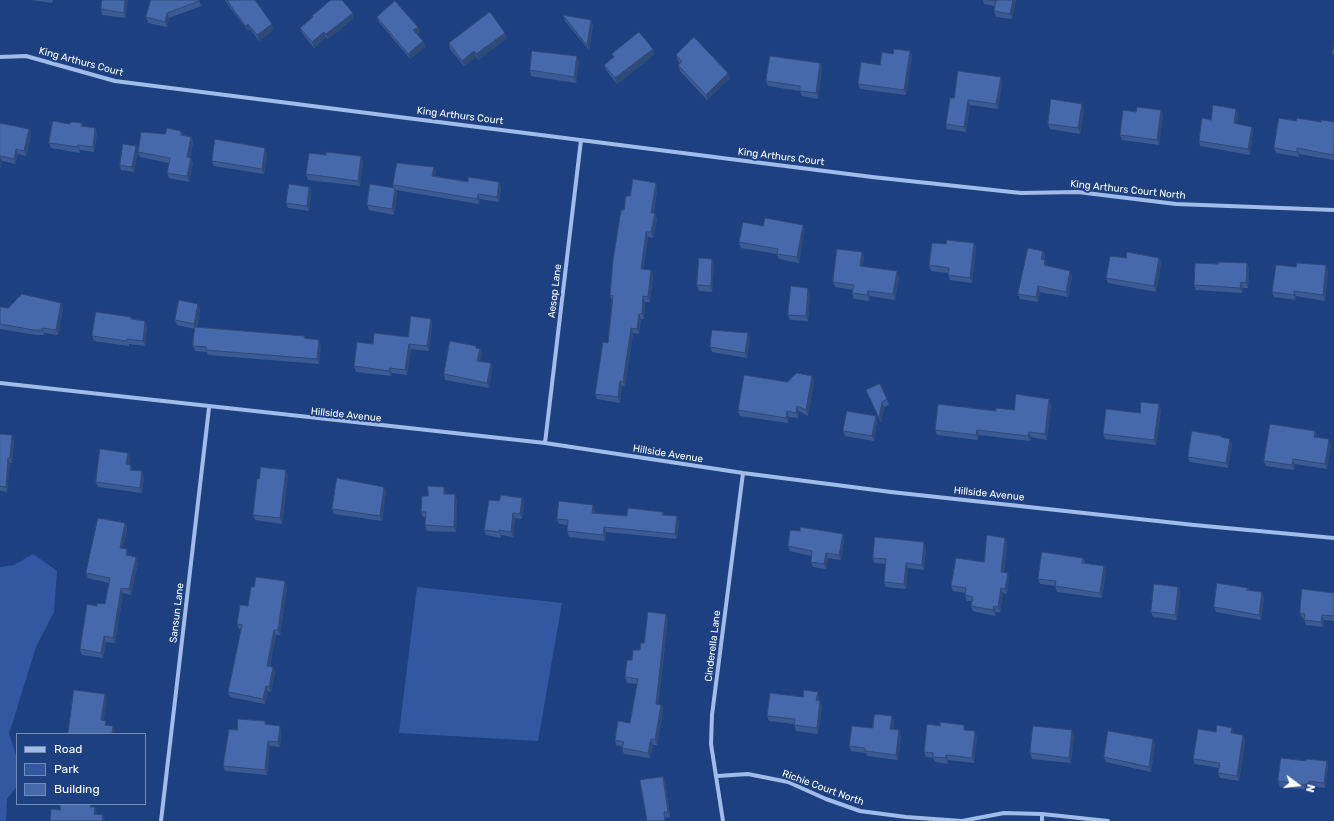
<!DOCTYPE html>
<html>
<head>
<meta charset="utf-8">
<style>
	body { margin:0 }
	#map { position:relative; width:1334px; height:821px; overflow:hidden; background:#1d4081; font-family:Rubik,sans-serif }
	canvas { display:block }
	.legend { position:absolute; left:16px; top:733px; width:130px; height:72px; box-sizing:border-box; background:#1d4081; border:1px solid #778cb3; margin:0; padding:5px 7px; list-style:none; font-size:12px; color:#fff }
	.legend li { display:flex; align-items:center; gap:8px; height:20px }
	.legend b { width:20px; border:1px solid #778cb3 }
	.north { position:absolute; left:1278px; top:765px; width:40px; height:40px; -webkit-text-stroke:3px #1d4081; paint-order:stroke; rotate:105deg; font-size:11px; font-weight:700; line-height:16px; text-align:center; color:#fff }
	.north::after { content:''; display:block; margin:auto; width:14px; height:18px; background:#fff; clip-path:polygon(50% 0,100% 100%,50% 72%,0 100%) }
</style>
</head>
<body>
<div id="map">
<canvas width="1334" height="821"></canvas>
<ul class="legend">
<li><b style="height:5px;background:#a2bce9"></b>Road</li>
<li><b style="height:11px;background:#3158a0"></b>Park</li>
<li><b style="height:11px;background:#4569ab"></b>Building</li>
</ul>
<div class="north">N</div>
</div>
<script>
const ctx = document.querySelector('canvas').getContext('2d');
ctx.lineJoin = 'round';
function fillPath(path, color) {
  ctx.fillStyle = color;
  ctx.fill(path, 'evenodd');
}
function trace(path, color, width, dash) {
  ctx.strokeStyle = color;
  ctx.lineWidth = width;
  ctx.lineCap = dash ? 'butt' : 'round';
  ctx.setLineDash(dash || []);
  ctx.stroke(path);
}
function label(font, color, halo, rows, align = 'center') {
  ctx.font = font + ' Rubik,sans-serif';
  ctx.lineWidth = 4;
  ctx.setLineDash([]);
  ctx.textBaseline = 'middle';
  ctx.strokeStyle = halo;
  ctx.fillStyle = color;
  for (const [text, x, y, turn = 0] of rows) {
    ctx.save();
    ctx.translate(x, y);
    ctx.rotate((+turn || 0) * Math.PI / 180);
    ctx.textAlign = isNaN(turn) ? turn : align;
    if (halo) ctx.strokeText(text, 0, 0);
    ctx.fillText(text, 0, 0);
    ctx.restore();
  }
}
fillPath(new Path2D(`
	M33 554 57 571 54 612 36 647 9 734 17 758V786L7 799 6 821H0V567L14 565Z
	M417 587 562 603 538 741 399 733Z`), '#3158a0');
trace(new Path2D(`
	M0 57 26 56 115 81 872 177 1021 193 1078 192 1176 204 1334 210
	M0 383 545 443 743 473 891 492 1194 525 1334 538
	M545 443 581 140
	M717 776 748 774 788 782 826 799 860 811 906 817 962 821 1004 813 1042 814 1108 821
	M161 821 209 408
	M723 821 711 744 712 715 743 473
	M1042 821V814`), '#a2bce9', 4);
fillPath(new Path2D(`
	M31 0H53L52 3Z
	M128 0 125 18 102 15 101 9Z
	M199 0 201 6 169 18 167 27 148 23 146 17Z
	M225 0H255L272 24 274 29 259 41 250 29 248 31 226 2Z
	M983 0H1016L1012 19 996 17 994 11 995 6 984 4Z
	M563 15 593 25 589 50 565 21Z
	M312 16 354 18 328 39 326 37 314 48 302 33 300 28 313 18Z
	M377 17 418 27 420 32 417 34 423 41 425 47 410 59 379 22Z
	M505 33 507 38 478 60 476 57 464 66 450 49 449 43Z
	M910 51 912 56 906 95 860 89 858 84 893 54Z
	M612 54H655L617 84 606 70 604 65 613 57Z
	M676 55 730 78 707 100 680 71 678 65 680 63 678 61Z
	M579 61 576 83 531 76 530 70Z
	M820 63 822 68 818 99 802 96 800 91 768 86 766 81Z
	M1002 82 998 109 970 105 966 132 947 129 946 124 954 98Z
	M1084 109 1080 134 1050 129 1048 124Z
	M1161 110 1163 116 1159 145 1122 140 1120 135 1136 112Z
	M1238 114 1237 124 1252 127 1253 132 1250 155 1200 146 1199 141 1211 120Z
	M1296 121 1321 122H1334V160L1299 154V157L1276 153 1274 148Z
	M0 123 29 129 31 135 26 156 18 154 15 164 2 161 0 169Z
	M82 123 83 126 95 128 97 133 94 152 80 150V153L51 148 49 143 69 124Z
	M181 131 183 135 191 137 193 142 190 158H191L193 163 189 182 169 178 167 173 169 163 140 157 138 152 165 134Z
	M136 146 138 151 134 172 121 170 120 165Z
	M267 154 264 174 214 166 212 161Z
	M361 156 363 161 360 186 308 180 306 174Z
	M436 172 435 176 501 187 499 202 480 199 479 204 396 190 397 193 394 215 369 210 367 205 394 188 393 185Z
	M656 183 657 188 654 213H655L657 219 653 238 648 237 643 269 651 270 653 275 650 302H645L644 319H641L639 334 633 333 625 387 622 386 620 403 597 399 595 394 608 343 612 301 610 295 624 210 630 196Z
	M309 187 311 192 309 211 288 208 286 203Z
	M803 225 804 230 799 263 779 259 777 254 741 248 739 242 763 226Z
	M974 243 976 248 972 283 950 280 948 275V273L931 271 929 265Z
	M1043 251 1045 256 1044 259 1045 260 1047 265 1046 266 1072 276 1068 297 1040 292 1038 302 1020 299 1018 294Z
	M862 252 864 258 862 267 899 277 895 300 870 296 869 301 854 299 852 293 853 290 835 287 833 282Z
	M1159 258 1161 263 1156 292 1108 283 1106 278Z
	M712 259 714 264 712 292 699 291 697 285Z
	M1247 263 1249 269 1248 288H1243L1242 293 1196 290 1194 285 1218 264Z
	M1296 267 1328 271 1325 301 1296 296 1295 300 1274 297 1272 292Z
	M810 293 808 321 790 320 788 315Z
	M61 303 63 308 58 335 44 333V335H36L0 329V307L8 308Z
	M200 309 197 327 306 339 321 345 319 364 208 355 207 352 195 351 193 346 195 329 177 325 175 320Z
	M131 317 132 319 147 326 145 346 129 344V346L94 341 92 336Z
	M431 319 432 324 429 351 411 349 407 375 392 373 391 376 356 372 354 366 373 344 408 337Z
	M750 338 747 358 712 352 710 347Z
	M477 348 480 349 482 354 480 361 491 363 492 369 489 388 445 380 444 374Z
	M814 381 808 416 799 411 798 418 789 417 788 423 740 416 738 410 787 382Z
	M866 390 887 399 889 405 884 407 881 423Z
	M1051 404 1047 440 1031 437 1030 441 979 435 978 440 937 435 935 430 996 411 1014 410Z
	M1161 409 1156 445 1105 439 1103 434Z
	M877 421 874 441 845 436 843 431Z
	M1315 431 1317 436 1316 438 1331 445 1327 469 1295 464 1294 470 1266 466 1264 461Z
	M0 434 14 441 12 463H10L7 492 0 491Z
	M1221 436 1222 438 1232 444 1228 468 1190 462 1188 457Z
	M130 458 129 465H131L132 470 144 477 142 493 98 487 96 482Z
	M288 475 282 524 255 520 253 515Z
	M384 487 386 492 382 521 334 514 332 509Z
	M446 492V494H455L457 500 456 532 427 531 425 525 426 517H423L421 512 428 496Z
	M522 498 524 503 522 519 515 518 513 537 501 535V538L486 535 484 530 499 501Z
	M595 510V513L627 516 663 512 664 515 677 516 679 522 677 539 606 532 605 541 569 537 567 531 568 525 559 524 557 519Z
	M125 523 127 529 123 548 129 554V555L138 562 131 595 123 593 115 643 106 642 103 658 82 655 80 649 97 606 105 604 109 583 88 578 86 573Z
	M1005 538 1007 543 1004 572 1009 578 1007 594 1003 593 1000 612H996L995 616 973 611 971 606 972 601H967L965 595 966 593 953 591 951 586 984 562Z
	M844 539 841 560 828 558 826 569 813 567 811 562V556L790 551 788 546Z
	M926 548 924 570 908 568 906 589 886 587 884 582 886 564 874 563 873 558Z
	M1083 558 1085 563 1104 566 1106 571 1102 598 1057 592 1055 586 1040 584 1038 579Z
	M285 581 287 587 280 635H276L270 666 273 667 275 672 271 692 268 691 265 704 230 697 228 692 241 629H239L237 624 248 606 254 587Z
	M1178 587 1180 592 1177 620 1153 617 1151 612Z
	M1248 588 1249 590 1264 597 1261 620 1216 612 1214 607Z
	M1334 593V621L1324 620 1323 627 1306 625 1304 619 1302 618 1300 613Z
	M668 619 658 705H661L663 710 657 745H653L650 758 624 754 622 748 623 747 616 745 615 740 630 723 637 684 627 683 625 677 632 660 644 643Z
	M803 697H819V701L822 706 818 734 796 731 794 724 769 721 767 716Z
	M892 716 894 721 893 730 901 736 898 760 867 756 866 753 851 751 849 746 873 728Z
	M265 721 266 724 281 731 280 747 270 746 267 775 225 771 223 766 237 730Z
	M966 730 977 736 974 763 948 760V764L935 762 933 758 926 757 924 752Z
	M1216 732 1234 733 1243 735 1245 740 1239 781 1220 778 1218 773 1219 768 1195 764 1193 759Z
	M1074 735 1071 763 1032 759 1030 753Z
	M1155 744 1151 772 1106 762 1104 757Z
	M1306 761H1327L1328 767 1325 788 1310 786V790L1280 787 1278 781Z
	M663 777 665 782 670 817 647 821Z`), '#3b5a93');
fillPath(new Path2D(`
	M125 0H128L125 18 124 13Z
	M1013 0H1016L1012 19 1010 14Z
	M167 13 169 18 167 27 165 22Z
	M353 13 354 18 328 39 326 34Z
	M591 20 593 25 589 50 587 45Z
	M248 24 250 29 248 31 246 26Z
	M272 24 274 29 259 41 257 35Z
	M418 27 420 32 415 36 413 30Z
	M324 32 326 37 314 48 312 42Z
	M505 33 507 38 478 60 476 54Z
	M423 41 425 47 410 59 408 54Z
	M653 49 655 54 617 84 615 78Z
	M474 51 476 57 464 66 462 61Z
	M910 51 912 56 906 95 904 90Z
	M577 56 579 61 576 83 574 77Z
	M820 63 822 68 818 99 816 93Z
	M728 73 730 78 707 100 706 95Z
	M1001 77 1002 82 998 109 996 104Z
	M968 100 970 105 966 132 964 127Z
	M1082 104 1084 109 1080 134 1078 128Z
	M1236 109 1238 114 1236 129 1234 123Z
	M1161 110 1163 116 1159 145 1157 140Z
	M1252 127 1253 132 1250 155 1248 149Z
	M95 128 97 133 94 152 93 147Z
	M29 129 31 135 26 156 24 151Z
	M191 137 193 142 189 163 187 157Z
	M78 145 80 150V153L78 147Z
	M136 146 138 151 134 172 132 167Z
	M265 148 267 154 264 174 262 169Z
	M1297 148 1299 154V157L1297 152Z
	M16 149 18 154 15 164 14 159Z
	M0 156 2 161 0 169Z
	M361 156 363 161 360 186 358 181Z
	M191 158 193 163 189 182 187 176Z
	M434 167 436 172 434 181 432 176Z
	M499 182 501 187 499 202 497 197Z
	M656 183 657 188 653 218 651 213Z
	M309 187 311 192 309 211 307 206Z
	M395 188 397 193 394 215 392 209Z
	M478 194 480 199 479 204 477 199Z
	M655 213 657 219 653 238 651 232Z
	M803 225 804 230 799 263 797 257Z
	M646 232 648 237 642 274 641 269Z
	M974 243 976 248 972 283 970 278Z
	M1043 251 1045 256 1043 264 1041 259Z
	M862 252 864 258 862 271 860 266Z
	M1159 258 1161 263 1156 292 1154 286Z
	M712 259 714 264 712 292 711 286Z
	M1045 260 1047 265 1045 271 1044 265Z
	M1247 263 1249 269 1248 288 1246 283Z
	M1326 265 1328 271 1325 301 1323 295Z
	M651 270 653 275 650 302 648 297Z
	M897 271 899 277 895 300 893 294Z
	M1070 271 1072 276 1068 297 1066 292Z
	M1241 282 1243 288 1242 293 1240 288Z
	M1038 286 1040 292 1038 302 1036 297Z
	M808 288 810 293 808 321 806 316Z
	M868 291 870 296 869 301 867 295Z
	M1294 291 1296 296 1295 300 1294 295Z
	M643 296 645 302 644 319 642 314Z
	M61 303 63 308 58 335 56 330Z
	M198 304 200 309 196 329 194 324Z
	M639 314 641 319 639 334 637 329Z
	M431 319 432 324 429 351 427 346Z
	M145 321 147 326 145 346 143 341Z
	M42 328 44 333V335L42 330Z
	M631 328 633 333 625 387 623 382Z
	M748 333 750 338 747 358 745 353Z
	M319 340 321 345 319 364 317 359Z
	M409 344 411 349 407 375 405 370Z
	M480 349 482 354 479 366 477 361Z
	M491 363 492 369 489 388 487 383Z
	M390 368 392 373 391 376 389 371Z
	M812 376 814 381 808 416 806 410Z
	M620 381 622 386 620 403 618 397Z
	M1049 399 1051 404 1047 440 1045 434Z
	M882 402 884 407 881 423 879 418Z
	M1159 404 1161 409 1156 445 1154 440Z
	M797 406 799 411 798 418 796 413Z
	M787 411 789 417 788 423 786 418Z
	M876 416 877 421 874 441 872 436Z
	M977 430 979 435 978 440 976 435Z
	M1315 431 1317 436 1316 442 1314 437Z
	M1029 432 1031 437 1030 441 1028 436Z
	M12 435 14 441 12 463 10 458Z
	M1230 439 1232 444 1228 468 1226 463Z
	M1329 439 1331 445 1327 469 1325 464Z
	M128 453 130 458 128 470 126 464Z
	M8 458 10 463 7 492 6 487Z
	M1293 459 1295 464 1294 470 1292 465Z
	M286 470 288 475 282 524 280 518Z
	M142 471 144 477 142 493 140 488Z
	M384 487 386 492 382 521 380 516Z
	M444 487 446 492V499L444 494Z
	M455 494 457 500 456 532 454 527Z
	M522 498 524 503 522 519 520 514Z
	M593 505 595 510 594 518 592 513Z
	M513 513 515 518 513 537 511 532Z
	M677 516 679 522 677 539 675 534Z
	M125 523 127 529 122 553 120 548Z
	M604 527 606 532 605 541 603 535Z
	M499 530 501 535V538L499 532Z
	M843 534 844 539 841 560 839 555Z
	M1005 538 1007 543 1003 577 1001 572Z
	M924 542 926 548 924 570 922 565Z
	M127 549 129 554 128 560 126 555Z
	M826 553 828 558 826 569 824 564Z
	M136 557 138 562 131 595 129 589Z
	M906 563 908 568 906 589 904 584Z
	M1104 566 1106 571 1102 598 1100 593Z
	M1008 573 1009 578 1007 594 1005 589Z
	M285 581 287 587 280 635 278 630Z
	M1178 587 1180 592 1177 620 1175 615Z
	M121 588 123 593 115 643 113 638Z
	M1001 588 1003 593 1000 612 998 607Z
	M1262 592 1264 597 1261 620 1259 615Z
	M994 606 996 612 995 616 993 610Z
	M666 614 668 619 658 709 656 704Z
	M1322 615 1324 620 1323 627 1321 622Z
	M274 630 276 635 269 671 267 666Z
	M104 636 106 642 103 658 101 653Z
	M273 667 275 672 271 692 269 687Z
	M266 686 268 691 265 704 263 699Z
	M818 692 819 697 818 705 816 700Z
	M105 694 107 699 103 725 101 720Z
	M820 701 822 706 818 734 817 728Z
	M661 705 663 710 657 745 655 740Z
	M892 716 894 721 892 735 890 729Z
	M113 726 115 732 114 734H112Z
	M280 726 281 731 280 747 278 742Z
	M1232 728 1234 733 1233 738 1231 733Z
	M899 730 901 736 898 760 896 755Z
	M1072 730 1074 735 1071 763 1069 758Z
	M975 731 977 736 974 763 972 758Z
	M1243 735 1245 740 1239 781 1237 776Z
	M651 739 653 745 650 758 648 753Z
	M1153 739 1155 744 1151 772 1149 767Z
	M268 741 270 746 267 775 265 770Z
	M946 755 948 760V764L946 758Z
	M1327 761 1328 767 1325 788 1324 783Z
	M663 777 665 782 670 817 668 812Z
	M1309 781 1310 786V790L1308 785Z
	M91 804H93L92 812 90 807Z
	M95 807 97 812 96 820 94 814Z
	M103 815 105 821H102Z`), '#304a78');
const building = new Path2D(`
	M102 0H125L124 13 101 9Z
	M151 0H199V1L167 13 165 22 146 17Z
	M227 0H255L272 24 257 35 248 24 246 26Z
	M331 0H342L353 13 326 34 324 32 312 42 300 28 313 17 312 16Z
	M989 0H1013L1010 14 994 11 996 1Z
	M395 1 418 27 413 30 423 41 408 54 377 17Z
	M490 12 505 33 476 54 474 51 462 61 449 43Z
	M563 15 591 20 587 45Z
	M639 32 653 49 615 78 604 65 614 57 612 54Z
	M694 37 728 73 706 95 678 65 682 62 676 55Z
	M1334 45V54H1332Z
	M894 49 910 51 904 90 858 84 861 62 880 65 882 52 893 54Z
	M532 51 577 56 574 77 530 70Z
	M770 56 820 63 816 93 800 91V86L766 81Z
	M958 71 1001 77 996 104 968 100 964 127 946 124 950 98H954Z
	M1051 99 1082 104 1078 128 1048 124Z
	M1213 105 1236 109 1234 123 1252 127 1248 149 1199 141 1202 118 1211 120Z
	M1137 107 1161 110 1157 140 1120 135 1123 110 1136 112Z
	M1279 118 1296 121 1297 118 1321 122 1322 120 1334 122V149L1333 155 1297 148V152L1274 148Z
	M53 121 69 124 72 122 82 123 81 126 95 128 93 147 78 145V147L49 143Z
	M0 123 29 129 24 151 16 149 14 159 0 156Z
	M167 128 181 131V135L191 137 187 157 191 158 187 176 167 173 170 158 138 152 141 132 165 134Z
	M215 139 265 148 262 169 212 161Z
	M123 144 136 146 132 167 120 165Z
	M326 152 361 156 358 181 306 174 309 153 326 155Z
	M397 163 434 167 432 176 468 182V177L499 182 497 197 478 194 477 199 393 185Z
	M633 179 656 183 651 213H655L651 232H646L641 269 651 270 648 297 643 296 642 314H639L637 329 631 328 623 382 620 381 618 397 595 394 603 342 608 343 613 296 610 295 613 260 621 210H624L626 196H630Z
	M289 184 309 187 307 206 286 203Z
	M370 184 395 188 392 209 367 205Z
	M765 218 803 225 797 257 777 254 778 249 739 242 743 222 763 226Z
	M947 240 974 243 970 278 948 275 949 268 929 265 932 243 946 244Z
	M1028 248 1043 251 1041 259 1045 260 1044 265 1070 271 1066 292 1038 286 1036 297 1018 294Z
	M837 249 862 252 860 266 897 271 893 294 868 291 867 295 852 293 854 285 833 282Z
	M1127 252 1159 258 1154 286 1106 278 1110 256 1126 258Z
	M699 258 712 259 711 286 697 285Z
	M1218 262 1247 263 1246 283 1241 282 1240 288 1194 285 1195 263 1218 264Z
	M1297 263 1326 265 1323 295 1294 291V295L1272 292 1276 265 1296 267Z
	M791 286 808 288 806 316 788 315Z
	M22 294 61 303 56 330 42 328V330H34L0 324V307L8 308Z
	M179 300 198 304 194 324 175 320Z
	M96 312 131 317V319L145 321 143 341 127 339V341L92 336Z
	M411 316 431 319 427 346 409 344 405 370 390 368 389 371 354 366 357 342 373 344 374 333 408 337Z
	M195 327 305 336 304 338 319 340 317 359 206 350V347L193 346Z
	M712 330 748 333 745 353 710 347Z
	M450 341 476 346V348L480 349 477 361 491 363 487 383 444 374Z
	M797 373 812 376 806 410 797 406 796 413 787 411 786 418 738 410 744 375 787 382Z
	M880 384 887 399 882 402 879 418 866 390Z
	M1016 394 1049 399 1045 434 1029 432 1028 436 977 430 976 435 935 430 938 404 996 411V408L1014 410Z
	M1141 402 1159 404 1154 440 1103 434 1106 409 1140 413Z
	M847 411 876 416 872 436 843 431Z
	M1270 424 1315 431 1314 437 1329 439 1325 464 1293 459 1292 465 1264 461Z
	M1192 431 1221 436V437L1230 439 1226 463 1188 457Z
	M0 434 12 435 10 458H8L6 487 0 486Z
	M100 449 128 453 126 464 131 465 130 470 142 471 140 488 96 482Z
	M261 467 286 470 280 518 253 515 257 479H259Z
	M337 478 384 487 380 516 332 509Z
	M428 486 444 487V494H455L454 527 425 525 426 512H421L422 496H428Z
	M501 495 522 498 520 514 513 513 511 532 499 530V532L484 530 489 500 499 501Z
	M559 501 593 505 592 513 627 516 628 508 663 512 662 515 677 516 675 534 604 527 603 535 567 531 568 520 557 519Z
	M98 518 125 523 120 548 127 549 126 555 136 557 129 589 121 588 113 638 104 636 101 653 80 649 87 604 97 606V603L105 604 110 578 86 573Z
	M800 527 843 534 839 555 826 553 824 564 811 562 812 551 788 546 790 530 800 531Z
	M987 535 1005 538 1001 572 1008 573 1005 589 1001 588 998 607 994 606 993 610 971 606 973 597 965 595 966 588 951 586 956 558 984 562Z
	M875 537 924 542 922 565 906 563 904 584 884 582 886 559 873 558Z
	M1042 552 1083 558 1082 563 1104 566 1100 593 1055 586 1056 581 1038 579Z
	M256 577 285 581 278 630H274L267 666 273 667 269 687 266 686 263 699 228 692 242 625 237 624 240 605 248 606 251 587H254Z
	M1217 583 1248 588 1246 590 1262 592 1259 615 1214 607Z
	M1154 584 1178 587 1175 615 1151 612Z
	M1302 589 1334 593V616L1322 615 1321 622 1304 620 1305 614 1300 613Z
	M648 612 666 614 656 704 661 705 655 740 651 739 648 753 622 748 624 742 615 740 618 721 630 723 638 679 625 677 627 660H632L633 650H640L641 643H644Z
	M74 690 105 694 101 720 106 721 105 725 113 726 112 734H68Z
	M804 690 818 692 816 700 820 701 817 728 794 725 795 719 767 716 770 693 803 697Z
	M876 714 892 716 890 729 899 730 896 755 865 751V748L849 746 852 726 873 728 874 716Z
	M238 719 265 721V724L280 726 278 742 268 741 265 770 223 766 229 729 237 730Z
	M940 722 964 725V730L975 731 972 758 946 755V758L933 757V753L924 752 927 724 940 726Z
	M1217 725 1232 728 1231 733 1243 735 1237 776 1218 773 1220 763 1193 759 1198 729 1216 732Z
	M1033 726 1072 730 1069 758 1030 753Z
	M1108 731 1153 739 1149 767 1104 757Z
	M1281 758 1306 761V759L1327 761 1324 783 1309 781 1308 785 1278 781Z
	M663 777 668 812H664L665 821H647L640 780Z
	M60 804H91L90 807H95L94 814 103 815 102 821H50L51 809 60 810Z`);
fillPath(building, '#4569ab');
trace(building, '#304a78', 1);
label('10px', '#fff', '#1d4081', [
	["King Arthurs Court",81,62,15],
	["King Arthurs Court",460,116,7],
	["King Arthurs Court",781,157,7],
	["King Arthurs Court North",1128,190,6],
	["Aesop Lane",555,291,-83],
	["Hillside Avenue",346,415,6],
	["Hillside Avenue",668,454,9],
	["Hillside Avenue",989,494,6],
	["Sansun Lane",177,613,-83],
	["Cinderella Lane",713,646,-83],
	["Richie Court North",823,788,20]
]);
</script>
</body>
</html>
